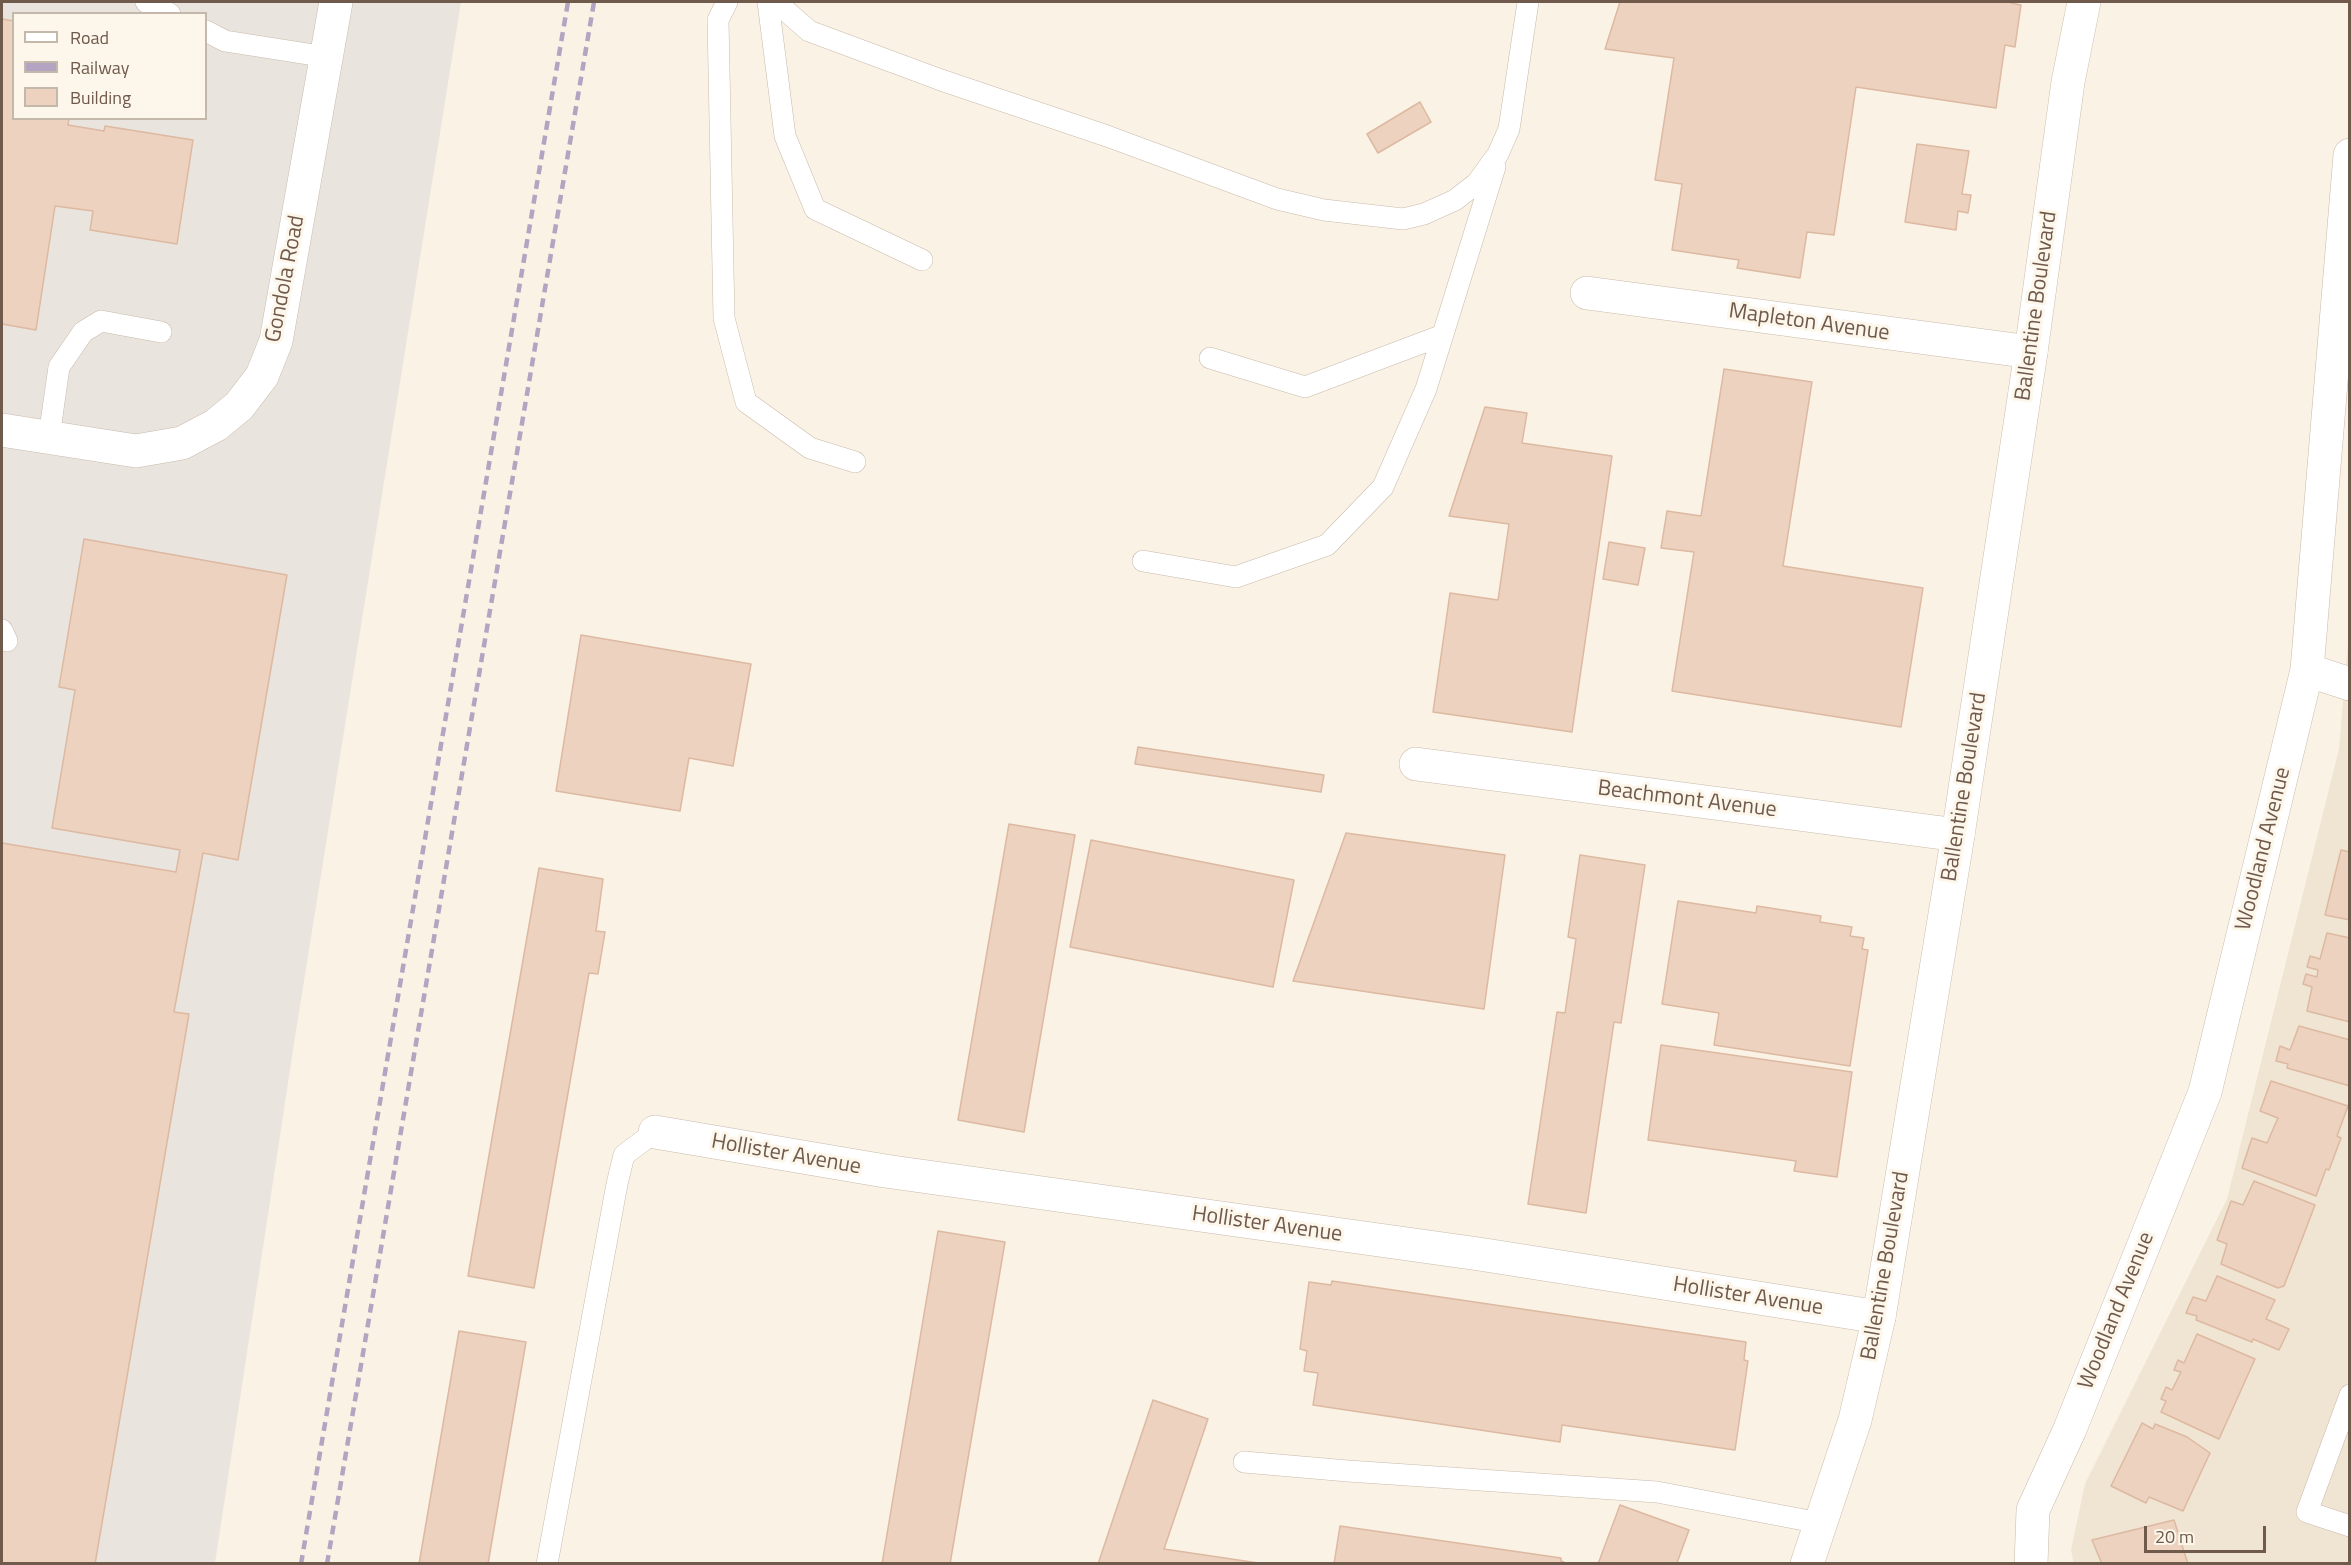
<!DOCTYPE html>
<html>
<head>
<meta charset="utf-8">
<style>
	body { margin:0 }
	#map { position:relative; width:2351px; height:1565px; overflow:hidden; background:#faf2e4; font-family:"Titillium Web",sans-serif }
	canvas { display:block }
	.frame { position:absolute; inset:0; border:3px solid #6f5a4c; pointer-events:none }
	.legend { position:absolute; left:12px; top:12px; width:195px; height:108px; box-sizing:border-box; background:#fdf6ea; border:2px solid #c4b8ab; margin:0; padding:8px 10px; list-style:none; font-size:18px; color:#6f5a4c }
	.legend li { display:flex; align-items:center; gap:12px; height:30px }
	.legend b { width:30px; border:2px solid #c4b8ab }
	.scale { position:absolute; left:2144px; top:1526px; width:122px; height:27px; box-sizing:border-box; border:3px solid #6f5a4c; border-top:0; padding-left:8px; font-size:18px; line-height:21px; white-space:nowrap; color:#6f5a4c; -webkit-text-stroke:4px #fdf6ea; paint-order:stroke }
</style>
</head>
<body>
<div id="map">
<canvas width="2351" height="1565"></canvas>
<div class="frame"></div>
<ul class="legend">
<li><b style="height:8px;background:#fff"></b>Road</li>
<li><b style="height:8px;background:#b5a4c1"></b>Railway</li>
<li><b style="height:16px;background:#ecd2bf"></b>Building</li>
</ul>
<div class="scale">20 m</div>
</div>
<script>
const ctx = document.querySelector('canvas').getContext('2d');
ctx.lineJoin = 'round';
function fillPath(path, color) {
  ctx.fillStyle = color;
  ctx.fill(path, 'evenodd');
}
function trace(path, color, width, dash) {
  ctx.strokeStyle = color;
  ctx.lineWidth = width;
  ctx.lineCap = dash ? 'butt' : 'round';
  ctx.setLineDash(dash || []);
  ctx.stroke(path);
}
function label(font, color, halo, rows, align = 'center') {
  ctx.font = font + ' "Titillium Web",sans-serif';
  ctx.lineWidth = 6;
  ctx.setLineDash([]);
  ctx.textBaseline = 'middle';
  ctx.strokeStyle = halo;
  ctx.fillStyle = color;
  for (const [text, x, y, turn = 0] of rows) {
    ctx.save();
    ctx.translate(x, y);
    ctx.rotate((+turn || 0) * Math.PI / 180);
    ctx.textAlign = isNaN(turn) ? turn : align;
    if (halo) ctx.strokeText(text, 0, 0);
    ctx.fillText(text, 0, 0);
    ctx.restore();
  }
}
fillPath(new Path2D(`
	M2349 632V1563L2074 1564 2071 1550 2085 1484 2227 1199 2339 749Z`), '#f0e4d3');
fillPath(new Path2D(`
	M2 2H461L295 1037 215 1563 2 1564ZM14 14H206V118H14Z`), '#eae4de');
const building = new Path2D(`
	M1620 2H2011V3L2021 5 2015 47 2005 45 1996 108 1856 87 1834 235 1807 232 1800 278 1737 268 1739 260 1672 250 1682 184 1655 180 1674 58 1605 49Z
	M2 19 14 21V118H69L68 125 104 131 105 126 193 140 177 244 90 230 93 211 55 206 36 330 2 324Z
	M1420 102 1431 122 1378 153 1367 134Z
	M1917 144 1969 151 1962 194 1971 195 1968 213 1958 211 1956 230 1905 222Z
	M1724 369 1812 382 1783 566 1923 588 1901 727 1672 691 1694 552 1661 548 1667 511 1701 516Z
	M1485 407 1527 413 1522 443 1612 456 1572 732 1433 712 1450 593 1498 600 1509 524 1449 516Z
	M84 539 287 575 238 860 203 853 174 1012 189 1014 95 1564H2V843L176 872 180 850 52 828 75 690 59 687Z
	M1609 542 1645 548 1638 585 1603 579Z
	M581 635 751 664 733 766 689 758 680 811 556 791Z
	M1138 747 1324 775 1321 792 1135 764Z
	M1009 824 1075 835 1024 1132 958 1120Z
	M1346 833 1505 855 1484 1009 1293 981Z
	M1091 840 1294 880 1273 987 1070 947Z
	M2341 850 2350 852V920L2325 915Z
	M1580 855 1645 865 1621 1023 1614 1022 1586 1213 1528 1204 1557 1012 1565 1013 1576 939 1568 937Z
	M539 868 603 879 596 931 605 932 598 974 589 973 534 1288 468 1276Z
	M1678 901 1756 913 1757 906 1821 916 1820 922 1852 927 1850 936 1864 938 1862 949 1868 950 1850 1066 1714 1045 1719 1013 1662 1004Z
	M2327 933 2350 938V1022L2307 1011 2312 987 2303 984 2306 974 2317 977 2318 970 2307 967 2310 956 2320 959Z
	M2299 1026 2350 1040V1086L2287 1068 2288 1064 2276 1061 2280 1046 2290 1050Z
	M1661 1045 1852 1072 1837 1177 1794 1171 1796 1161 1648 1140Z
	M2271 1081 2348 1106 2337 1136 2341 1138 2329 1170 2326 1169 2316 1196 2242 1168 2252 1138 2267 1143 2278 1118 2260 1111Z
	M2254 1181 2315 1205 2284 1286 2278 1288 2221 1264 2227 1244 2217 1240 2231 1201 2243 1205Z
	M938 1231 1005 1242 950 1564H882Z
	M2217 1276 2275 1300 2266 1319 2289 1329 2279 1350 2253 1339 2252 1342 2196 1320 2197 1316 2186 1313 2193 1297 2206 1301Z
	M1332 1281 1746 1342 1744 1360 1748 1361 1735 1450 1562 1425 1560 1442 1313 1405 1318 1373 1304 1371 1307 1351 1300 1349 1309 1282 1331 1285Z
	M459 1331 526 1342 488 1564H419Z
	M2197 1334 2255 1359 2219 1439 2161 1412 2166 1401 2161 1399 2166 1387 2172 1390 2181 1372 2174 1370 2178 1360 2184 1363Z
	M1153 1400 1208 1419 1164 1549 1265 1564H1098Z
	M2142 1423 2153 1429 2155 1424 2187 1437 2210 1453 2183 1511 2149 1497 2146 1503 2111 1486Z
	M1620 1505 1689 1530 1677 1563 1680 1564H1598Z
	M2174 1520 2188 1564H2102L2092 1540Z
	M1340 1526 1561 1558V1561L1568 1564H1334Z`);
fillPath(building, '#ecd2bf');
trace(building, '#ddb9a1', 1.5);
const lane = new Path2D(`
	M146 2 170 14
	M727 2 718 20 724 318 746 402 810 448 855 462
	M768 2 785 136 815 209 922 260
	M776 2 809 31 941 80 1107 136 1277 199 1324 210 1403 219 1424 214 1455 200 1477 183 1498 154 1509 129 1528 2
	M206 31 225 41 327 57
	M1210 358 1305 387 1443 335
	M49 437 59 367 83 332 101 321 161 332
	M1143 561 1236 577 1327 545 1383 487 1426 389 1495 167
	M2 630 7 641
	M2350 1395 2307 1512 2350 1526
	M1244 1462 1348 1471 1657 1492 1820 1523
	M547 1564 617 1184 624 1155 655 1132`);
const street = new Path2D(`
	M1587 293 2031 352
	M2 430 136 451 182 443 216 425 239 406 262 376 276 341 336 2
	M2307 670 2350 684
	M1416 764 1958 835
	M655 1132 885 1171 1479 1254 1879 1317
	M2031 1564 2033 1510 2070 1429 2205 1092 2307 670 2350 155`);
const secondary = new Path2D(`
	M1807 1564 1855 1420 1879 1317 1958 835 2031 352 2068 82 2084 2`);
trace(lane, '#c9baac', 22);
trace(street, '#c9baac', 34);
trace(secondary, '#cebcad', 34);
trace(lane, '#fff', 21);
trace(street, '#fff', 33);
trace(secondary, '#fff', 33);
trace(new Path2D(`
	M301 1564 568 2
	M327 1564 594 2`), '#b5a4c1', 4.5, [9, 6]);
label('22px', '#6f5a4c', '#fdf6ea', [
	["Gondola Road",286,279,-79],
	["Ballentine Boulevard",2037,306,-82],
	["Mapleton Avenue",1809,323,8],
	["Ballentine Boulevard",1965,787,-81],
	["Beachmont Avenue",1687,800,7],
	["Woodland Avenue",2264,849,-76],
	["Hollister Avenue",786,1155,10],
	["Hollister Avenue",1267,1225,8],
	["Ballentine Boulevard",1886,1266,-80],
	["Hollister Avenue",1748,1297,9],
	["Woodland Avenue",2117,1311,-68]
]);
</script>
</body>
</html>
